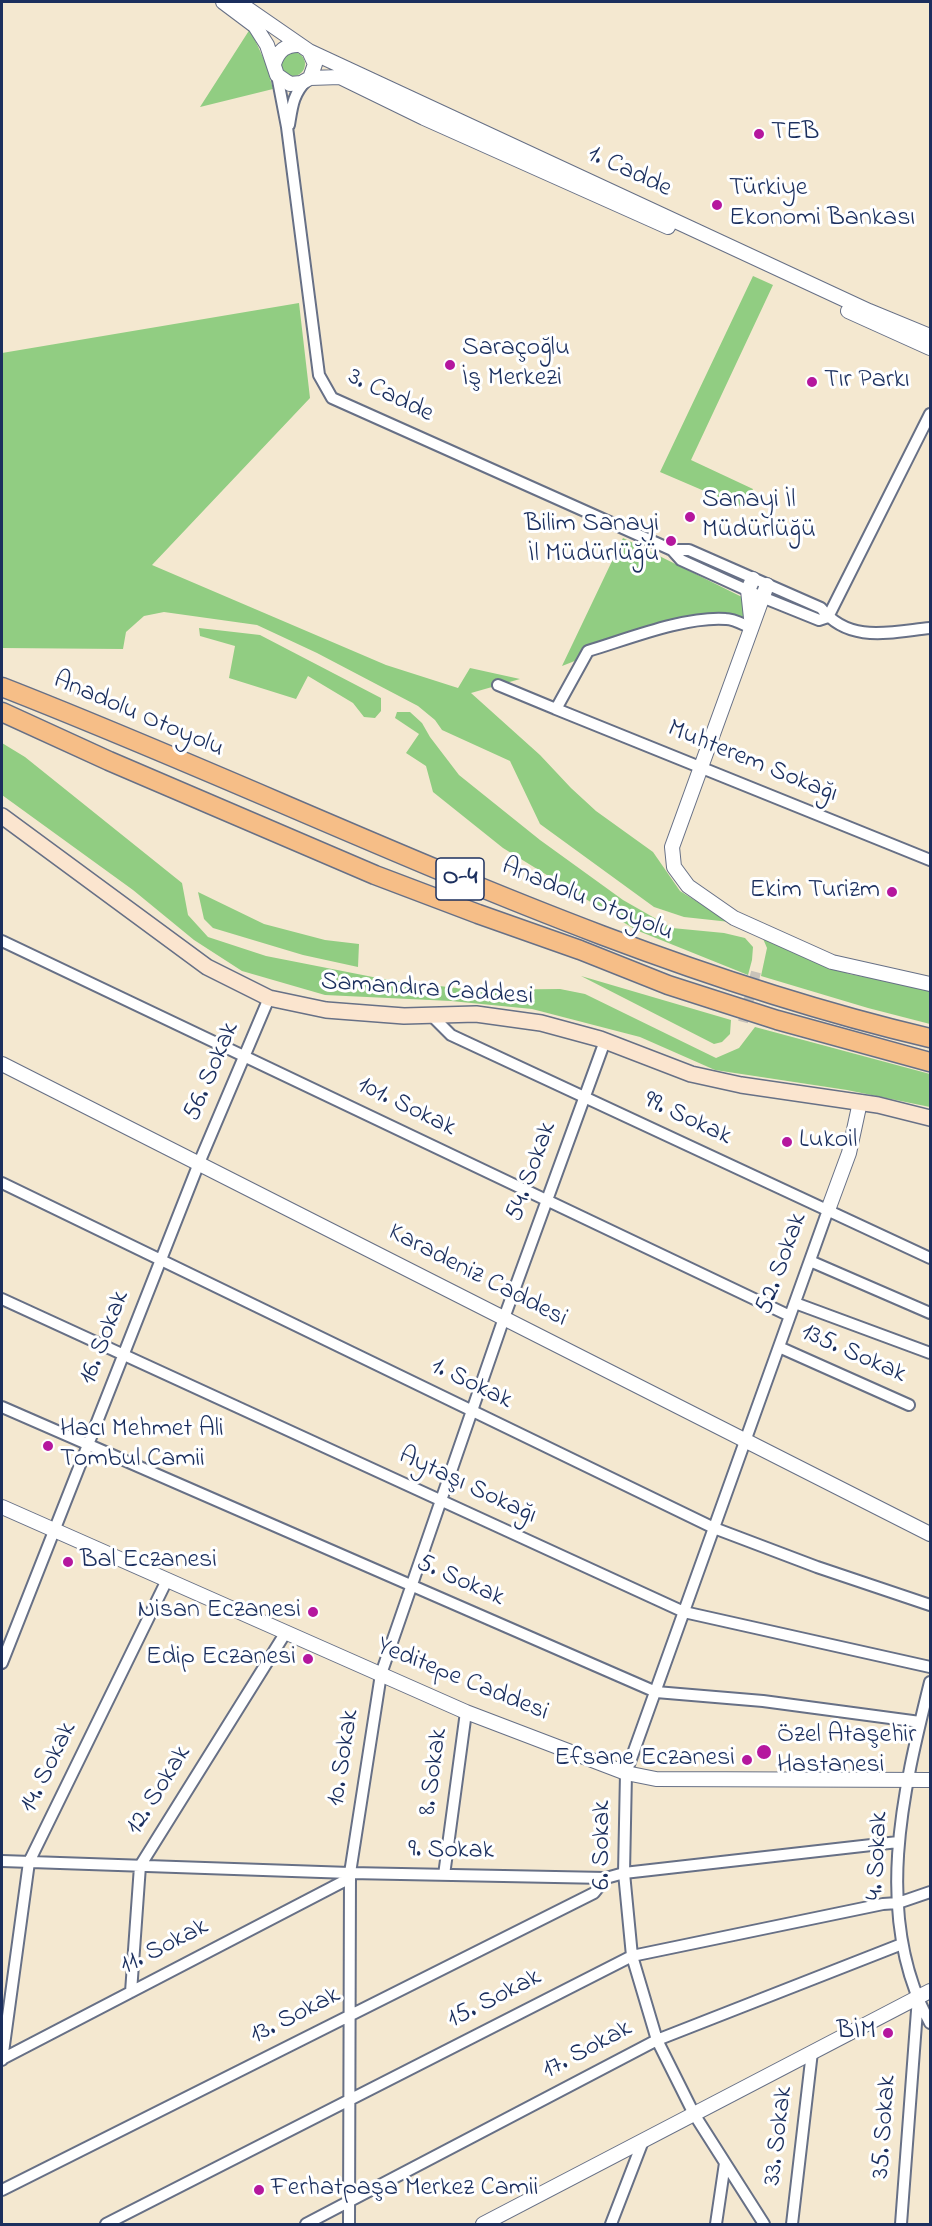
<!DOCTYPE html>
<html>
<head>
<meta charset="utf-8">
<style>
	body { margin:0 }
	#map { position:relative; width:932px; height:2226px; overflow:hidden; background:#f4e8d0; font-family:"Indie Flower",sans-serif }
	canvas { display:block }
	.frame { position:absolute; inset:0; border:3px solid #1b2f5e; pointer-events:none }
</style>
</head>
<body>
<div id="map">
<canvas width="932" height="2226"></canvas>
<div class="frame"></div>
</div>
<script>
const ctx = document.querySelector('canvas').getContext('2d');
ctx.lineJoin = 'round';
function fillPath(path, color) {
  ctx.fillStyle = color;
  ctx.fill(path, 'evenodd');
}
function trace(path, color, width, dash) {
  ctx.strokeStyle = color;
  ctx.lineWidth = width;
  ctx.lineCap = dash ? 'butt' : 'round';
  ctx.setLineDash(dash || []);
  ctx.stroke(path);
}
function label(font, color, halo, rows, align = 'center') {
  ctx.font = font + ' "Indie Flower",sans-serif';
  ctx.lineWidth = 6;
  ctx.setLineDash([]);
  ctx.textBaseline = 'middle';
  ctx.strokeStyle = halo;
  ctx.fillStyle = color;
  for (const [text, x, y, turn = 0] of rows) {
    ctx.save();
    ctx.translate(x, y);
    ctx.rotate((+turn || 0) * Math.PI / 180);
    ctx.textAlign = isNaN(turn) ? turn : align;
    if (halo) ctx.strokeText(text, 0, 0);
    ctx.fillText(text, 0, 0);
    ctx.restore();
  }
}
fillPath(new Path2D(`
	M250 29 266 64 273 89 200 107Z
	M281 64a12 12 0 1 1 24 0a12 12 0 1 1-24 0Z
	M753 276 773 285 691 460 753 489 744 508 660 472Z
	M299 303 310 398 152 565 386 665 458 688 470 668 520 679 471 693 540 755 571 788 596 811 653 852 680 891 730 922 684 917 654 907 540 824 510 761 442 730 435 720 418 706 317 653 257 625 164 612 144 616 126 632 123 649 2 648V353Z
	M623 538 744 598 748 623 674 622 562 666Z
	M199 628 260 635 381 698V711L375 718 364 717 353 703 308 676 296 699 229 678 235 646 200 636Z
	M397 712H410L422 723 430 737 459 775 540 840 623 900 672 928 724 933 745 938 753 947 752 960 748 975 636 930 503 848 433 792 426 766 406 753 419 734 395 718Z
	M2 743 25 757 182 883 188 915 208 937 266 956 383 979 472 990 560 989 585 994 716 1058 739 1048 755 1027 930 1074V1107L847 1090 715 1070 640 1037 532 1009 451 1001 325 995 242 971 194 940 133 890 2 795Z
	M198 892 264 924 325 940 359 944 358 967 303 955 213 928 204 919Z
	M761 934 849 974 930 989V1024L868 1008 761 976 767 948Z
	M581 976 731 1020 730 1034 722 1042 714 1044Z`), '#91cd82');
trace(new Path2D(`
	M743 1022 756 972`), '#c9c3b9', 10, [10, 5]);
const minor = new Path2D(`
	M277 75 287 127 319 375 332 398 672 550 681 560 762 597 819 620 828 617 930 414
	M289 125C292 107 293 94 306 81
	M672 550H689L821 608C849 644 891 632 930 628
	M752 628C744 625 734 619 726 619 685 616 628 639 588 651L556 709 930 860
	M498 685 556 709
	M2 941 790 1316
	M431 1015 451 1035 930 1258
	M2 1183 714 1528 817 1567 930 1605
	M810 1261 930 1313
	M2 1299 684 1612 930 1667
	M795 1303 930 1353
	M779 1347 909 1405
	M2 1407 656 1692 763 1701 920 1722
	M2 1663 199 1163 269 998
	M930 1682C903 1791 872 1917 930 2023
	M2 1861 350 1873 606 1878 624 1873 898 1842
	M444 1875 466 1712
	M131 1992 140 1866 286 1632
	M2 2059 350 1878
	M2 2060 29 1862 167 1580
	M2 2190 594 1893 606 1878
	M106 2224 632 1956 883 1904 898 1903 930 1892
	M306 2224 657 2040 902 1944
	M349 2224 350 1873 381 1674 504 1318 605 1041
	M611 2224 643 2141
	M716 2224 725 2163
	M764 2224 694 2114 657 2040 632 1956 624 1873 626 1773 828 1210
	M792 2224 812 2052
	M901 2224 918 1997`);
const tertiary = new Path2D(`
	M223 2 255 26 267 45 277 75 290 84 301 83 310 78 315 64 309 51 238 2
	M309 51 869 311 930 336
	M274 64C278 51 286 44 300 45
	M310 78 340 77 424 118 668 227
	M848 311 930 348
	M767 585 672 847 674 867 688 886 734 918 832 962 930 984
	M751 618 748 590 753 579
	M2 1064 930 1534
	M828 1210 849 1153 860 1102
	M2 1507 466 1712 626 1773 656 1779 930 1780
	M483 2224 930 1991`);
const secondary = new Path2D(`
	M2 816 207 967 269 998 326 1010 404 1016 476 1014 541 1023 600 1039 691 1074 741 1085 878 1105 930 1118`);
const motorway = new Path2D(`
	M2 687C310 807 607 962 930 1038
	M2 712 109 761 375 875 478 914 580 950 668 985 777 1020 930 1062`);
trace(minor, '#677086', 14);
trace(tertiary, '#677086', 16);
trace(secondary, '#677086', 18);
trace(motorway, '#677086', 21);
trace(minor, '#fff', 10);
trace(tertiary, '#fff', 14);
trace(secondary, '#fbe5cf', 15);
trace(motorway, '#f6be87', 18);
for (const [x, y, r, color] of [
	[759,134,6,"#b5179e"],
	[717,205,6,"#b5179e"],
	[450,365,6,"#b5179e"],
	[812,382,6,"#b5179e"],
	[690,517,6,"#b5179e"],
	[671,541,6,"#b5179e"],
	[892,892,6,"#b5179e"],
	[787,1142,6,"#b5179e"],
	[48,1446,6,"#b5179e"],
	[68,1562,6,"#b5179e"],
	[313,1612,6,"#b5179e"],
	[308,1659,6,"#b5179e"],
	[764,1752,8,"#b5179e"],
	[747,1760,6,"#b5179e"],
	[888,2033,6,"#b5179e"],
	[259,2190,6,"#b5179e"]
]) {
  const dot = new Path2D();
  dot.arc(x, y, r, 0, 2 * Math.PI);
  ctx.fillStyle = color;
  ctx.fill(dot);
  trace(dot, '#fff', 2);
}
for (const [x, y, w] of [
	[460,879,48]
]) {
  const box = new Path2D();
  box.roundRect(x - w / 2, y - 21, w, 42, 4.5);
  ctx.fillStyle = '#fff';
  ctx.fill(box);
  trace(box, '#1b2f5e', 1.5);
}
label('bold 24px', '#1b2f5e', null, [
	["O-4",460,879]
]);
label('26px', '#1b2f5e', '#fff', [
	["TEB",771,134],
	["Türkiye",729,190],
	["Ekonomi Bankası",729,220],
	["Saraçoğlu",462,350],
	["İş Merkezi",462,380],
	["Tır Parkı",824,382],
	["Sanayi İl",702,502],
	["Müdürlüğü",702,532],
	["Bilim Sanayi",659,526,"right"],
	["İl Müdürlüğü",659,556,"right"],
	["Ekim Turizm",880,892,"right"],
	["Lukoil",799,1142],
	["Hacı Mehmet Ali",60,1431],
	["Tombul Camii",60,1461],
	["Bal Eczanesi",80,1562],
	["Nisan Eczanesi",301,1612,"right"],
	["Edip Eczanesi",296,1659,"right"],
	["Özel Ataşehir",777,1737],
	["Hastanesi",777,1767],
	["Efsane Eczanesi",735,1760,"right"],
	["BİM",876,2033,"right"],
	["Ferhatpaşa Merkez Camii",271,2190]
], 'left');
label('26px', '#1b2f5e', '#fff', [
	["1. Cadde",629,173,25],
	["3. Cadde",390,397,26],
	["Anadolu Otoyolu",138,716,23],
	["Muhterem Sokağı",752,763,22],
	["Anadolu Otoyolu",587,901,22],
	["Samandıra Caddesi",427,991,4],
	["56. Sokak",213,1072,-67],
	["101. Sokak",406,1108,26],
	["99. Sokak",687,1120,25],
	["54. Sokak",533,1172,-70],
	["52. Sokak",783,1264,-70],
	["Karadeniz Caddesi",477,1277,27],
	["16. Sokak",106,1338,-69],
	["135. Sokak",853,1355,24],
	["1. Sokak",471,1385,26],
	["Aytaşı Sokağı",467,1487,25],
	["5. Sokak",460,1582,24],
	["Yeditepe Caddesi",462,1681,22],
	["10. Sokak",345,1758,-81],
	["14. Sokak",50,1768,-64],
	["8. Sokak",435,1772,-82],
	["12. Sokak",160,1791,-58],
	["6. Sokak",604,1845,-90],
	["9. Sokak",451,1852,1],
	["4. Sokak",879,1856,-87],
	["11. Sokak",165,1948,-27],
	["15. Sokak",495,2000,-27],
	["13. Sokak",296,2017,-27],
	["17. Sokak",588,2051,-28],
	["35. Sokak",886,2127,-86],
	["33. Sokak",780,2136,-83]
]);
</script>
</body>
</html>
